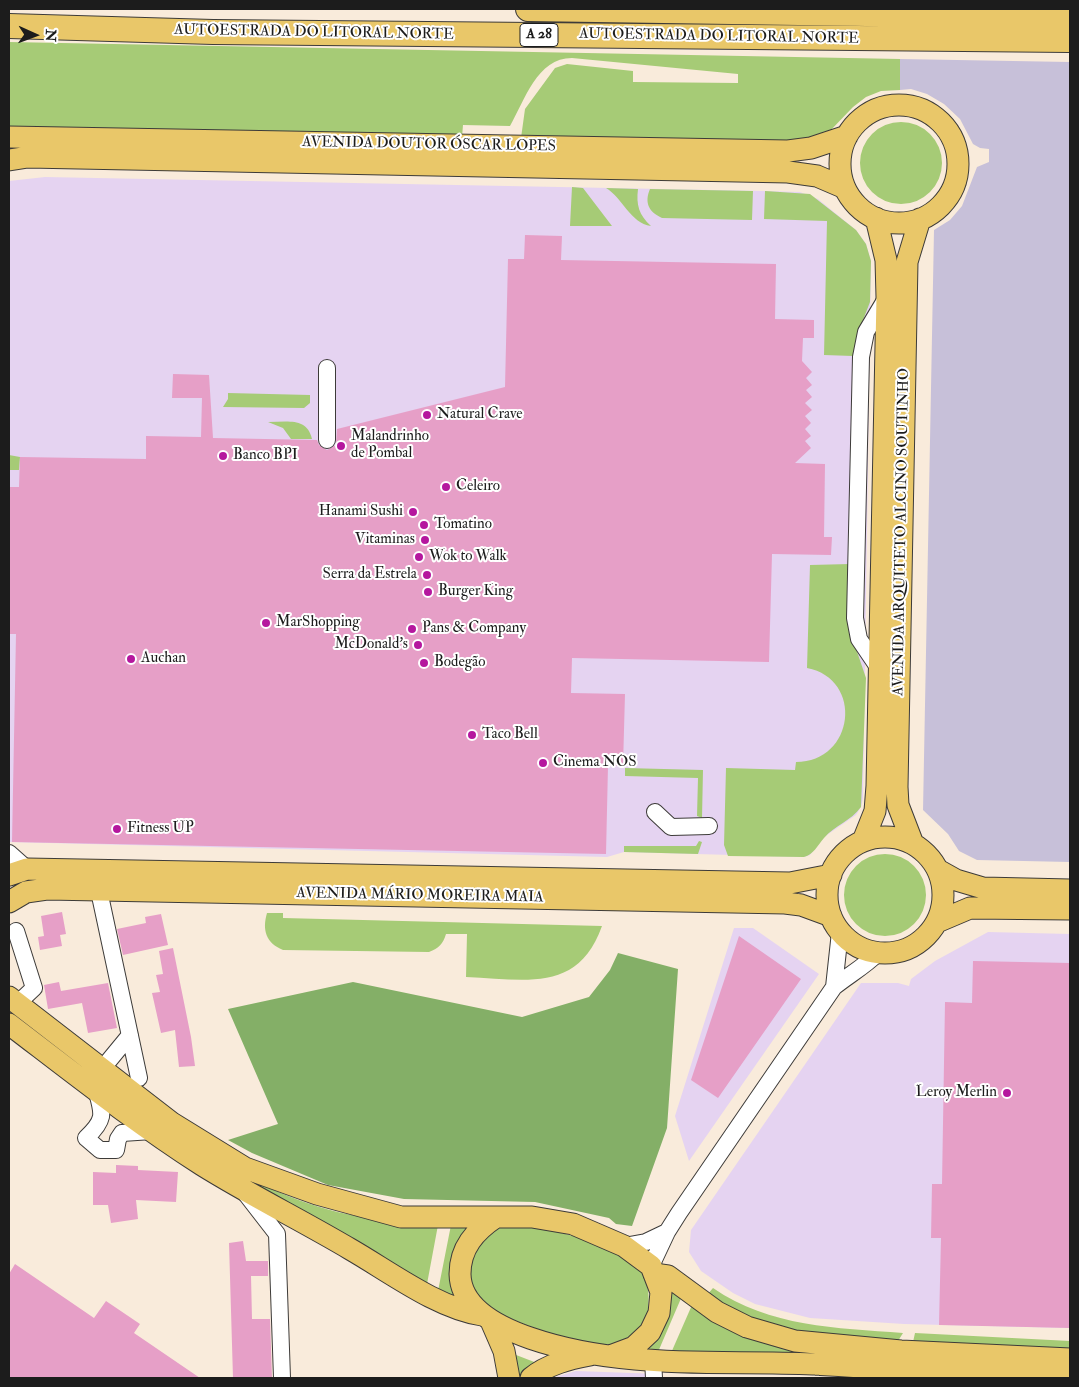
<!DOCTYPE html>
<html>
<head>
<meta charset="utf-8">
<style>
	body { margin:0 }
	#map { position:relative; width:1079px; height:1387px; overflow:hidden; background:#f9ebdb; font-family:"IM FELL Double Pica",serif }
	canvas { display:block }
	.frame { position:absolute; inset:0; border:10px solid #1c1c1c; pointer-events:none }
	.north { position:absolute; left:10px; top:10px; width:50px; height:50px; -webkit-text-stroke:4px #fff; paint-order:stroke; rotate:92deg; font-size:14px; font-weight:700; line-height:20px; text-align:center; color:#1c1c1c }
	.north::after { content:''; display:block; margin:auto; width:18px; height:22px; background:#1c1c1c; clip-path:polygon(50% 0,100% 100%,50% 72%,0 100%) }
</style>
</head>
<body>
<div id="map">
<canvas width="1079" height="1387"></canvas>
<div class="frame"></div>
<div class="north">N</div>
</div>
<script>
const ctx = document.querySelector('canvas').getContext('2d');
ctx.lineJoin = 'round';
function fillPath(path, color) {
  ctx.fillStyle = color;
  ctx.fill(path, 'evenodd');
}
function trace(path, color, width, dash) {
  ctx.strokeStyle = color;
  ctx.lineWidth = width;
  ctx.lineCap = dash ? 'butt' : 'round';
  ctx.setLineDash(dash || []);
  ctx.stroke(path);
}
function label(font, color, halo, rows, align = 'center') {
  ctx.font = font + ' "IM FELL Double Pica",serif';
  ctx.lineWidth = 4;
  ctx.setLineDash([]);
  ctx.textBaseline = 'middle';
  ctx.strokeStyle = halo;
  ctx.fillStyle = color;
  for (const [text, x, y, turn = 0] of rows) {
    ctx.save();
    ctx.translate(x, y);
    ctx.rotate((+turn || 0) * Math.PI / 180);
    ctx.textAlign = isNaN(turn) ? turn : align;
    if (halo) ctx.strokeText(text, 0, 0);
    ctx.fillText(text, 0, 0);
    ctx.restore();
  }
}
fillPath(new Path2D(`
	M45 177 765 191 800 192 818 199 856 230 866 244 871 261 863 798 861 807 856 815 824 837 810 855 804 857 624 852 607 857 9 842V181Z
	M734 928H753L819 974 689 1161 675 1116Z
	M988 932 1070 934V1328L904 1324 810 1318 755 1304 733 1293 701 1271 689 1252 691 1230 861 983H898L909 986 911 979 935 961Z
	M576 1371 660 1374 661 1378H552Z`), '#e5d3f1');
fillPath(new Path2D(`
	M900 59 1070 62V862L977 860 959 851 948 834 923 810 934 230 950 220 962 206 977 167 989 162V149L980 148 973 144 960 119 944 104 927 94 911 89 900 90Z`), '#c7c0d9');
fillPath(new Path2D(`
	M9 42 900 59V90L881 91 866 97 853 107 829 132 808 141 521 138 525 109 555 68 567 64 633 71V82L738 83V74L572 58C537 58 525 100 510 126L463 125 462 137 9 128Z
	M860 163a41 41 0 1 1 82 0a41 41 0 1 1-82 0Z
	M572 187 583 188 612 226H570Z
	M606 188 638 189C636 205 639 215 651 226 630 223 623 198 606 188Z
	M650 189 753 191 752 220 662 218C649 212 644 203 650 189Z
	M765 191 810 194 856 230 866 244 871 261 870 302 860 328 853 356 824 355 827 221 764 219Z
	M228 393 310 395V403L304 408 223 407 228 399Z
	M268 422C287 422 307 417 312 439H291L283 428Z
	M9 455 20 457 19 470H9Z
	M850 564V631L866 678 861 807C851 821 835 825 824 838 817 846 814 854 804 857L728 856 724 845 726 768 795 770 796 762C855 762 864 679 807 668L810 565Z
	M625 768 703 770 702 818 697 816 698 778 625 776Z
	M699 841 702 842 698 854 624 852V846H696Z
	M844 895a41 41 0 1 1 82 0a41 41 0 1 1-82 0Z
	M267 913H283V918L602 926C578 994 524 979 466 977L467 934H446C443 944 439 948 429 952L283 950C266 943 262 930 267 913Z
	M212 1159C261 1186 312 1210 369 1218 392 1222 415 1223 438 1225L427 1284Z
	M471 1224C447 1248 446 1270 458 1301L438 1291 451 1225Z
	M507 1225C543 1228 576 1234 609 1249 618 1253 629 1258 636 1264 648 1276 650 1294 648 1310 645 1328 627 1341 611 1344 590 1349 525 1326 505 1316 494 1311 484 1302 474 1295L468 1260 488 1232Z
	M664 1284 682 1296 658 1352H637Z
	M713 1288C770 1327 836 1328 903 1333L898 1341 823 1338 767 1326 707 1295Z
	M692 1305 834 1354 671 1353Z
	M915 1333 1070 1341V1350L913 1342Z
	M511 1353 542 1365 524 1378H514Z`), '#a6cb76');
fillPath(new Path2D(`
	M618 953 678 969 667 1128 632 1226 616 1224 609 1218 535 1202 404 1199 328 1185 252 1153 228 1140 278 1124 228 1009 353 982 522 1017 589 997 610 970Z`), '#84af67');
fillPath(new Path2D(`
	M525 235 562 236 561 260 776 264 775 319 814 320V338H803L802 361 812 372 806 378 812 385 806 390 812 397 805 403 812 410 805 416 811 423 805 429 811 436 805 441 811 448 795 463 825 464 824 537H832L831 555 772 554 769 662 572 658 571 693 625 694 623 766H608L606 854 12 842 16 634H9V487H19L20 457 146 459V436L201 437 202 398H172L173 374 209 375 213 438 317 440 319 445 327 450 336 445 337 429 505 387 508 259H524Z
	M62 912 66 934 60 935 62 946 40 950 38 937 44 936 41 916Z
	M161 914 168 945 123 955 117 929 146 923 145 917Z
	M739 936 801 979 718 1098 691 1080Z
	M173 948 191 1037 195 1066 179 1067 175 1030 161 1033 152 993 160 992 156 975 163 974 159 951Z
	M973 961 1070 963V1328L939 1325 941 1238H931L932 1184H942L945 1002 972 1003Z
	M59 982 61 991 108 983 117 1028 88 1033 82 1003 48 1009 44 985Z
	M116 1165 138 1166V1170L178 1172 176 1202 136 1200 138 1219 111 1223 108 1205H93V1172L116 1173Z
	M243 1241 246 1261H268V1276H251L252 1319H270L272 1378H233L229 1243Z
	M15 1264 94 1318 106 1301 140 1324 134 1333 200 1378H9V1274Z`), '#e69fc7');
const minor = new Path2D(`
	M327 440V368
	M880 670 859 639 855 618 861 357 866 332 887 297
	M655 812 671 827 709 826
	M9 853 27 869
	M99 891 139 1078
	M16 931 34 988 17 1004
	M834 987 840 932
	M102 1069 130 1035
	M96 1089C103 1114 106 1119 86 1138L100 1150H116L118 1139 122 1133 152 1131
	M246 1194 277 1234 282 1378
	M624 1246 646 1242 667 1232
	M651 1266 667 1232 679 1213 834 987C849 975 865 966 878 953
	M653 1360 654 1378`);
const major = new Path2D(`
	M840 164a59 59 0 1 1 118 0a59 59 0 1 1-118 0Z
	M9 137 788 151 811 148 847 136
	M9 160 28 157 788 172 817 176 845 188
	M827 895a58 58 0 1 1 116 0a58 58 0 1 1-116 0Z
	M863 841 875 811 877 786 887 297 886 260 876 218
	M913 844 898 805 897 787 907 262 920 219
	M938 870 956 880 983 888 1070 890
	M9 875 27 869 790 883 831 875
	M9 902 26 892 47 889 785 903 801 905 831 916
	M937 922 970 908 1070 909
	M9 997 172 1123 245 1168 317 1194 401 1217H532L573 1224 624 1246 651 1266 661 1292 659 1313 650 1332 634 1347 610 1356
	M9 1024C72 1072 135 1122 202 1165 250 1195 301 1220 350 1249 390 1272 437 1308 482 1315
	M496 1217C475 1231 460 1248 460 1274 461 1336 589 1355 635 1359 694 1365 754 1361 813 1364 899 1369 984 1374 1070 1377
	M654 1274 668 1276 717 1312 747 1327 795 1341 901 1351 1070 1359
	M491 1321 504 1351 509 1378
	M531 1378C548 1364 569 1359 590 1355`);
const highway = new Path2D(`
	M528 9 1070 17
	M9 26 213 32 1070 40`);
trace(minor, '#3d3b39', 18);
trace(major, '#3d3b39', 23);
trace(highway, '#3d3b39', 26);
trace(minor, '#fff', 16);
trace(major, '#e9c769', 21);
trace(highway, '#e9c769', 24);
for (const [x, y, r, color] of [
	[427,415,5,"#b5179e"],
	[341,446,5,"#b5179e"],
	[223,456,5,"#b5179e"],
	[446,487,5,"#b5179e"],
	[413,512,5,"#b5179e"],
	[424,525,5,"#b5179e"],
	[425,540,5,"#b5179e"],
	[419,557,5,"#b5179e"],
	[427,575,5,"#b5179e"],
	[428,592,5,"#b5179e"],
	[266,623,5,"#b5179e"],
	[412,629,5,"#b5179e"],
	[418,645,5,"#b5179e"],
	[131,659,5,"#b5179e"],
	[424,663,5,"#b5179e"],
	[472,735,5,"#b5179e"],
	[543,763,5,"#b5179e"],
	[117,829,5,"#b5179e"],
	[1007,1093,5,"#b5179e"]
]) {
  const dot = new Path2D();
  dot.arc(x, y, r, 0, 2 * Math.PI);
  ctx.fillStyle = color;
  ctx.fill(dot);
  trace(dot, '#fff', 2);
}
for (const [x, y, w] of [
	[539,35,38]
]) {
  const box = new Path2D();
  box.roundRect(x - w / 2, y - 11.5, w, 23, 4);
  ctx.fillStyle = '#fff';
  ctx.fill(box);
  trace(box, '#1c1c1c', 1);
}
label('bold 14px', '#1c1c1c', null, [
	["A 28",539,35]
]);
label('15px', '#1c1c1c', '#fff', [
	["AUTOESTRADA DO LITORAL NORTE",314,33,1],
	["AUTOESTRADA DO LITORAL NORTE",719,37,1],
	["AVENIDA DOUTOR ÓSCAR LOPES",429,145,1],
	["AVENIDA ARQUITETO ALCINO SOUTINHO",902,532,-89],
	["AVENIDA MÁRIO MOREIRA MAIA",420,896,1]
]);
label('15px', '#1c1c1c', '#fff', [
	["Natural Crave",437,415],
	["Malandrinho",351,437],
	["de Pombal",351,454],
	["Banco BPI",233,456],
	["Celeiro",456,487],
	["Hanami Sushi",403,512,"right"],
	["Tomatino",434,525],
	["Vitaminas",415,540,"right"],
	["Wok to Walk",429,557],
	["Serra da Estrela",417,575,"right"],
	["Burger King",438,592],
	["MarShopping",276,623],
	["Pans & Company",422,629],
	["McDonald's",408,645,"right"],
	["Auchan",141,659],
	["Bodegão",434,663],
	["Taco Bell",482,735],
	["Cinema NOS",553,763],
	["Fitness UP",127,829],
	["Leroy Merlin",997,1093,"right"]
], 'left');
</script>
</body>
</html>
